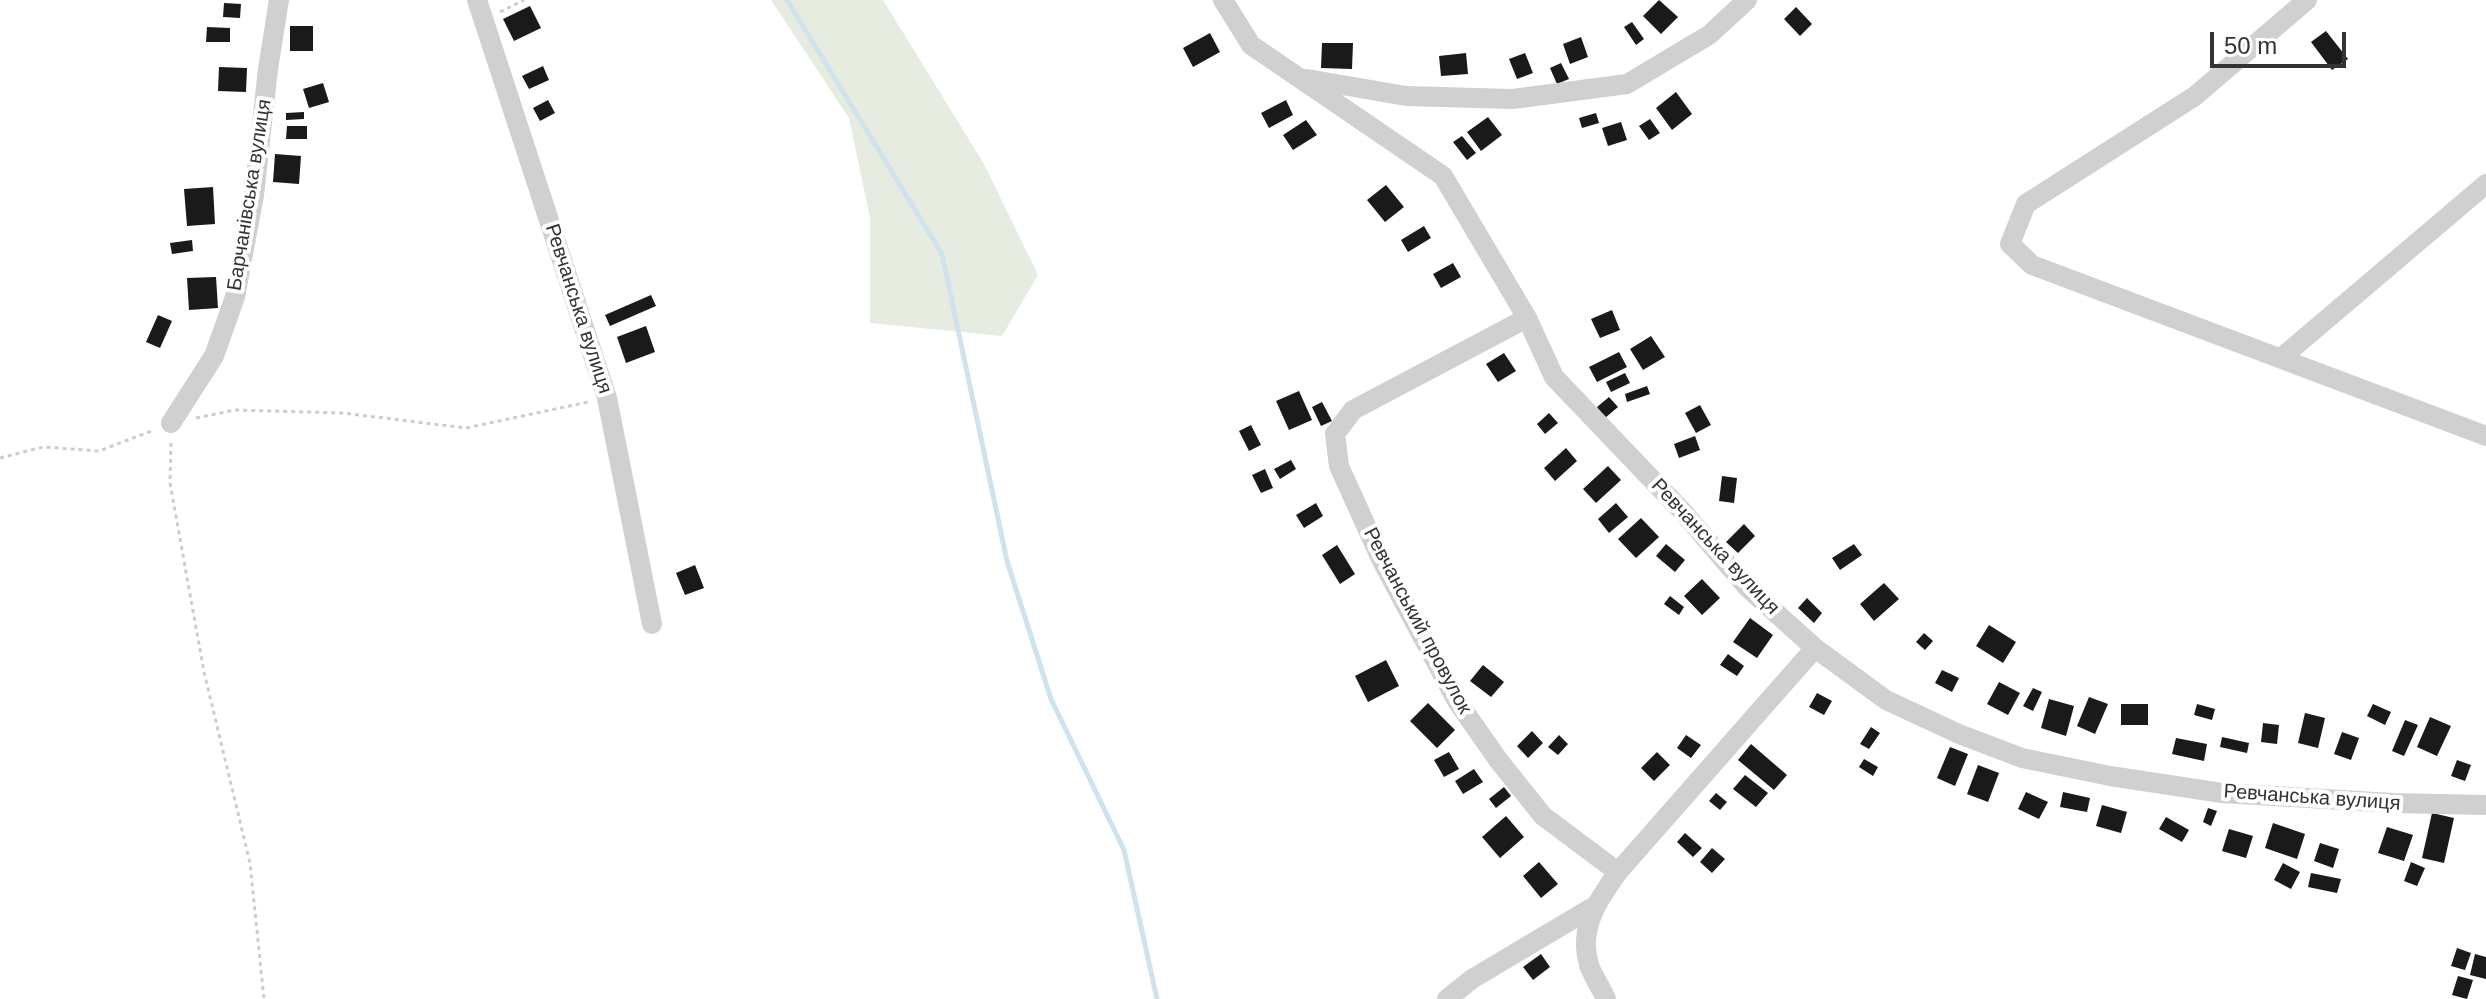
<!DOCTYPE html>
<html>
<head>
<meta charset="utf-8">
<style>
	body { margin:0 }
	#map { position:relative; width:2486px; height:999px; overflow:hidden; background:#fff; font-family:Helvetica,sans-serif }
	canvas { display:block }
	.scale { position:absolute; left:2210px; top:32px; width:136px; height:36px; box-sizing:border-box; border:4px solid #333; border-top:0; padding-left:10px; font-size:24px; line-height:28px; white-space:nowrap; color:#333; -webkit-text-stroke:6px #fff; paint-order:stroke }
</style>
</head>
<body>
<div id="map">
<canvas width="2486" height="999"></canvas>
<div class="scale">50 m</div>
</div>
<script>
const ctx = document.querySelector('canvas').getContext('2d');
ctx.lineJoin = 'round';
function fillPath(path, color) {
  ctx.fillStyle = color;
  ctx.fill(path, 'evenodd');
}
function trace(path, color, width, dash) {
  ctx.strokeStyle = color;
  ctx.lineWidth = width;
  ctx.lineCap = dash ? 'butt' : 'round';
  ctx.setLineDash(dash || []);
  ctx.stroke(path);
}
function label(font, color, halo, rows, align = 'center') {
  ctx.font = font + ' Helvetica,sans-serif';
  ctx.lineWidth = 8;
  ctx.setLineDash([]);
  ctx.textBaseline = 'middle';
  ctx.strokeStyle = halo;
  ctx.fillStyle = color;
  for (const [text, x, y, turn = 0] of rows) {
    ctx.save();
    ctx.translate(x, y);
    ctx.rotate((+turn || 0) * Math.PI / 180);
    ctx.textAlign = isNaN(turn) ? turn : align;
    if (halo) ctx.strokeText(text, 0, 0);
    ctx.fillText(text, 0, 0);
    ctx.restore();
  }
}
fillPath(new Path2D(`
	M771 0H883L984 164 1038 275 1002 336 870 323V218L849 118Z`), '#e6ecdf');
trace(new Path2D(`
	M787 0 942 254 1007 561 1051 699 1124 850 1157 999`), '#cfe2ee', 5);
fillPath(new Path2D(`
	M1659 0 1678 17 1661 34 1643 16Z
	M224 3 241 4 240 18 223 17Z
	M530 6 541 28 514 41 503 19Z
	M1796 7 1812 24 1800 36 1784 19Z
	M1632 22 1644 39 1636 45 1624 27Z
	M290 26H313V51H290Z
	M207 27 230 28V42H206Z
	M2326 31 2348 59 2332 70 2311 42Z
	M1210 33 1220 52 1193 67 1183 48Z
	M1581 37 1588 57 1570 64 1563 44Z
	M1322 43H1353L1352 69 1321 68Z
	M1466 53 1468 74 1441 76 1439 56Z
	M1525 53 1533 73 1517 79 1509 59Z
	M1561 63 1569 79 1557 84 1550 68Z
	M543 66 549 80 529 89 522 76Z
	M219 67 247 68 246 92 218 91Z
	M323 83 329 102 309 108 303 89Z
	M1676 92 1692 114 1672 130 1656 108Z
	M548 100 555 113 540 121 533 108Z
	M1286 100 1293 115 1269 128 1261 113Z
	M304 112V119L286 120V113Z
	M1596 113 1599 123 1582 128 1579 118Z
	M1488 117 1502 135 1481 151 1467 132Z
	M1650 119 1660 133 1649 140 1639 126Z
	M1306 120 1317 135 1293 150 1283 135Z
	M1621 122 1627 140 1608 146 1602 128Z
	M287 126H307V139H286Z
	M1462 136 1476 153 1467 160 1453 142Z
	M275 154 301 156 299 184 273 182Z
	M1386 185 1404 207 1385 222 1367 200Z
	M213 187 215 224 187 226 184 189Z
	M1424 226 1431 238 1408 252 1401 240Z
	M192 240 193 251 172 254 170 243Z
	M1453 263 1461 277 1441 288 1433 274Z
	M216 277 218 308 189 310 187 278Z
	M651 295 656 306 610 326 605 315Z
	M1612 310 1620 330 1600 338 1591 319Z
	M158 315 172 321 160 348 146 342Z
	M646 326 655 352 626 363 617 337Z
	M1651 336 1665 357 1643 370 1630 349Z
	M1619 352 1627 367 1597 382 1589 367Z
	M1504 353 1516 371 1498 382 1486 364Z
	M1625 373 1630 383 1611 392 1606 382Z
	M1647 386 1650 394 1627 402 1625 394Z
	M1299 391 1312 420 1289 430 1276 401Z
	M1609 397 1618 407 1605 418 1597 407Z
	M1322 402 1332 421 1321 426 1312 407Z
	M1700 405 1711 425 1696 433 1685 413Z
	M1549 413 1558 423 1545 434 1537 424Z
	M1251 425 1261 445 1249 451 1239 431Z
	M1695 436 1700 450 1679 458 1674 444Z
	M1566 448 1577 461 1555 481 1544 468Z
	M1291 460 1296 469 1280 479 1274 469Z
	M1608 466 1621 480 1596 503 1583 489Z
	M1265 469 1273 488 1261 493 1252 475Z
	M1722 476 1737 478 1734 503 1719 501Z
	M1316 503 1323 516 1304 528 1296 515Z
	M1616 503 1628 517 1609 533 1598 519Z
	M1641 518 1659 537 1636 558 1618 539Z
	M1744 524 1755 536 1738 553 1726 542Z
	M1666 544 1685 560 1675 572 1656 556Z
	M1854 544 1862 555 1840 570 1832 558Z
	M1337 545 1355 574 1340 584 1322 555Z
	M695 565 704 588 685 595 676 573Z
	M1702 579 1720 598 1702 615 1684 596Z
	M1884 583 1899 599 1874 621 1860 604Z
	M1670 596 1684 607 1679 615 1664 604Z
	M1807 598 1822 613 1814 623 1798 608Z
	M1750 618 1773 635 1757 658 1733 642Z
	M1989 625 2016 642 2003 663 1976 646Z
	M1924 633 1933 641 1925 650 1916 642Z
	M1728 654 1744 666 1737 676 1720 665Z
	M1386 660 1399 686 1368 702 1355 676Z
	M1483 665 1504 682 1491 697 1470 681Z
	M1942 670 1959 678 1952 692 1935 683Z
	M1999 682 2020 693 2008 715 1987 704Z
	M2033 688 2042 692 2033 711 2023 706Z
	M1817 693 1832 701 1824 715 1809 707Z
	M2089 697 2108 704 2095 734 2077 726Z
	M2049 699 2074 706 2066 736 2041 728Z
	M1428 703 1455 730 1437 748 1410 721Z
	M2121 704H2148V725H2121Z
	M2197 704 2215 709 2212 720 2194 715Z
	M2373 704 2391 712 2385 725 2367 716Z
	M2305 713 2325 718 2318 748 2298 743Z
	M2430 717 2451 726 2437 756 2417 747Z
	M2405 720 2418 725 2404 756 2392 751Z
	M2263 723 2279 725 2277 744 2261 742Z
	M1871 727 1880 733 1869 749 1860 744Z
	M1532 731 1543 743 1528 758 1517 746Z
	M2342 732 2359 738 2351 760 2334 754Z
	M1559 735 1568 744 1558 755 1548 747Z
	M1686 735 1701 745 1691 758 1677 748Z
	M2222 737 2249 743 2247 753 2220 747Z
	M2176 738 2207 744 2204 761 2172 754Z
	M1751 744 1787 775 1774 790 1738 760Z
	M1950 747 1968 754 1955 786 1937 778Z
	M1449 752 1459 769 1444 777 1434 760Z
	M1657 752 1670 765 1654 781 1641 768Z
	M1864 759 1878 767 1873 776 1859 767Z
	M2457 760 2471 765 2465 781 2451 776Z
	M1978 765 1999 773 1988 802 1967 794Z
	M1474 769 1483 782 1463 794 1455 781Z
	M1745 775 1768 793 1756 807 1733 789Z
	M1504 787 1511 796 1496 808 1489 799Z
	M2026 792 2048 802 2039 819 2018 809Z
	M2063 792 2090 798 2087 812 2060 807Z
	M1716 793 1727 802 1720 810 1709 801Z
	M2102 805 2127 812 2121 833 2096 826Z
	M2208 808 2217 811 2211 826 2203 822Z
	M2432 813 2454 818 2444 863 2422 858Z
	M1506 816 1524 837 1500 858 1482 837Z
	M2166 817 2189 830 2182 842 2159 829Z
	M2273 823 2305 834 2297 859 2265 848Z
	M2387 827 2413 835 2404 861 2378 853Z
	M2229 829 2253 836 2246 858 2222 851Z
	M1685 833 1702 848 1693 857 1677 842Z
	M2320 843 2339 849 2333 868 2314 861Z
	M1712 848 1725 859 1712 873 1700 862Z
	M1539 862 1558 884 1541 898 1523 876Z
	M2411 862 2425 868 2417 886 2404 881Z
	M2283 863 2300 872 2291 889 2274 880Z
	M2311 873 2341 879 2337 893 2308 887Z
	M2457 948 2471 953 2465 970 2451 966Z
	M1541 954 1550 967 1533 980 1523 967Z
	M2475 954 2486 957V979L2470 975Z
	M2458 976 2473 980 2467 999 2452 995Z`), '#1a1a1a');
trace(new Path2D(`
	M500 12 524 0
	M196 418 235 410 343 413 466 428 588 402
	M171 443 170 483 204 672 250 863 264 999
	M0 458 43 447 99 451 154 430`), '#cdcdcd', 3, [4, 4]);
trace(new Path2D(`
	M477 0 607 398 652 624
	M1223 0 1251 45 1443 176 1527 318 1554 377 1683 512 1747 587 1815 648 1886 700 1959 734 2022 758 2110 776 2222 793 2393 803 2486 805
	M2307 0 2195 96 2026 204 2010 244 2032 265 2486 436
	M1307 79 1406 96 1513 99 1627 84 1709 35 1747 0
	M1527 318 1353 410 1335 434 1339 466 1382 561 1457 701 1499 761 1543 816 1618 872 1815 648
	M2281 358 2486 184
	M171 423 214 356 235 297 254 195 268 69 279 0
	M1447 999 1472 979 1593 907
	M1606 999C1601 988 1593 976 1589 965 1578 928 1598 900 1618 872`), '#d0d0d0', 20);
label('20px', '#333', '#fff', [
	["Барчанівська вулиця",250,195,-81],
	["Ревчанська вулиця",578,309,72],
	["Ревчанська вулиця",1715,547,47],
	["Ревчанський провулок",1417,621,62],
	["Ревчанська вулиця",2312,798,4]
]);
</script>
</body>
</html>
